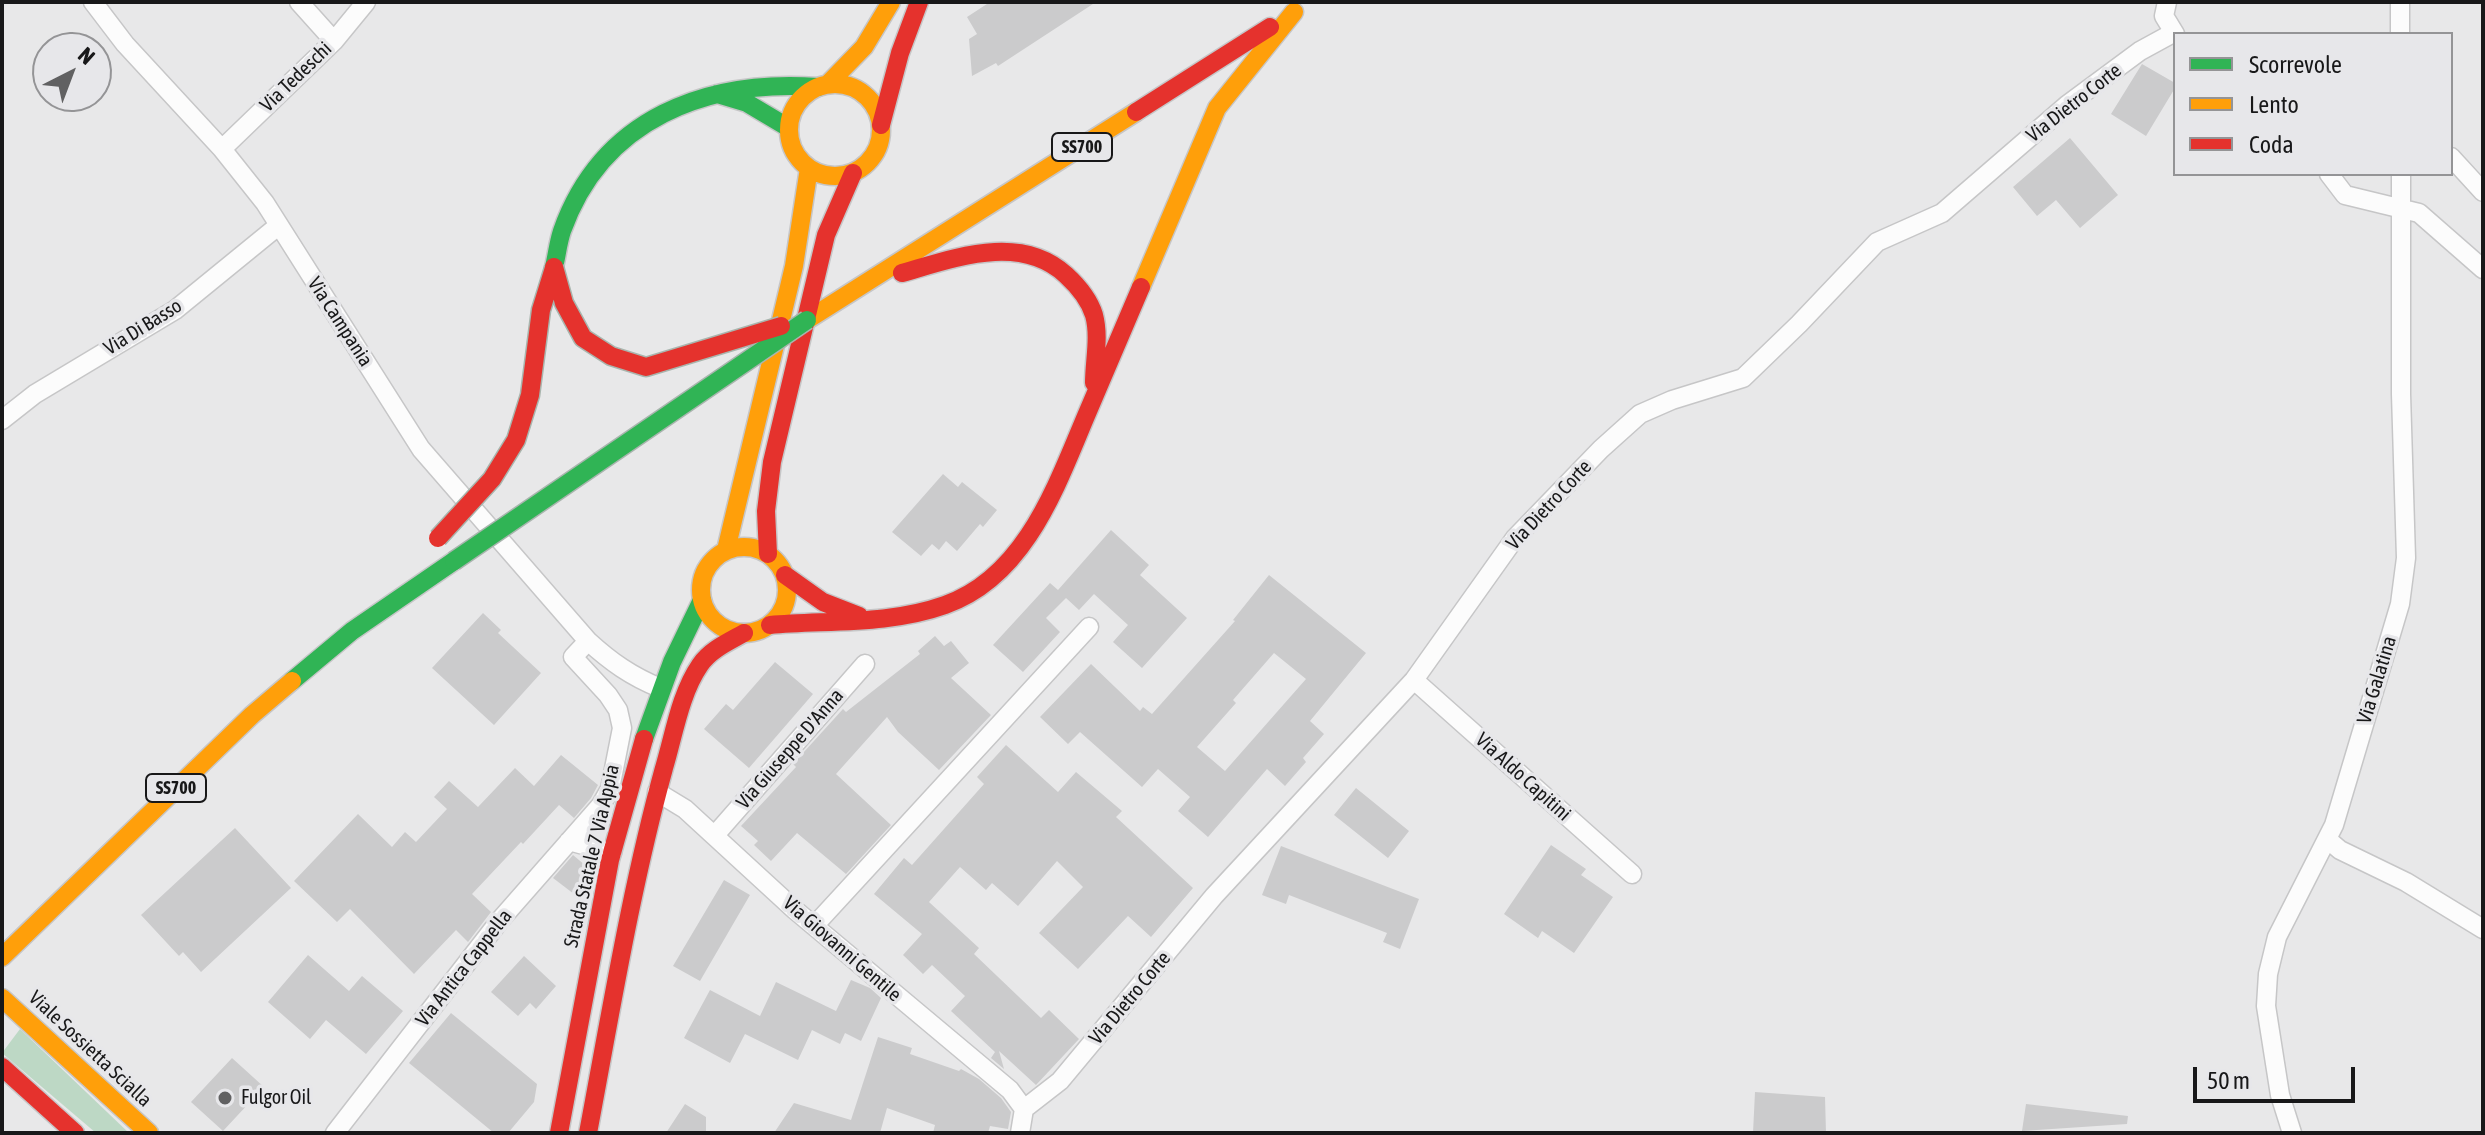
<!DOCTYPE html>
<html>
<head>
<meta charset="utf-8">
<style>
	body { margin:0 }
	#map { position:relative; width:2485px; height:1135px; overflow:hidden; background:#e8e8e9; font-family:"Asap Condensed",sans-serif }
	canvas { display:block }
	.frame { position:absolute; inset:0; border:4px solid #181819; pointer-events:none }
	.legend { position:absolute; left:2173px; top:32px; width:280px; height:144px; box-sizing:border-box; background:#e7e7ea; border:2px solid #949496; margin:0; padding:10px 14px; list-style:none; font-size:24px; color:#181819 }
	.legend li { display:flex; align-items:center; gap:16px; height:40px }
	.legend b { width:40px; border:2px solid #949496 }
	.north { position:absolute; left:32px; top:32px; width:80px; height:80px; box-sizing:border-box; background:#e7e7ea; border:2px solid #949496; border-radius:50%; rotate:42deg; font-size:22px; font-weight:700; line-height:32px; text-align:center; color:#181819 }
	.north::after { content:''; display:block; margin:auto; width:28px; height:36px; background:#616162; clip-path:polygon(50% 0,100% 100%,50% 72%,0 100%) }
	.scale { position:absolute; left:2193px; top:1067px; width:162px; height:36px; box-sizing:border-box; border:4px solid #181819; border-top:0; padding-left:10px; font-size:24px; line-height:28px; white-space:nowrap; color:#181819; -webkit-text-stroke:6px #e7e7ea; paint-order:stroke }
</style>
</head>
<body>
<div id="map">
<canvas width="2485" height="1135"></canvas>
<div class="frame"></div>
<ul class="legend">
<li><b style="height:10px;background:#30b455"></b>Scorrevole</li>
<li><b style="height:10px;background:#ff9f0a"></b>Lento</li>
<li><b style="height:10px;background:#e5322d"></b>Coda</li>
</ul>
<div class="north">N</div>
<div class="scale">50 m</div>
</div>
<script>
const ctx = document.querySelector('canvas').getContext('2d');
ctx.lineJoin = 'round';
function fillPath(path, color) {
  ctx.fillStyle = color;
  ctx.fill(path, 'evenodd');
}
function trace(path, color, width, dash) {
  ctx.strokeStyle = color;
  ctx.lineWidth = width;
  ctx.lineCap = dash ? 'butt' : 'round';
  ctx.setLineDash(dash || []);
  ctx.stroke(path);
}
function label(font, color, halo, rows, align = 'center') {
  ctx.font = font + ' "Asap Condensed",sans-serif';
  ctx.lineWidth = 7;
  ctx.setLineDash([]);
  ctx.textBaseline = 'middle';
  ctx.strokeStyle = halo;
  ctx.fillStyle = color;
  for (const [text, x, y, turn = 0] of rows) {
    ctx.save();
    ctx.translate(x, y);
    ctx.rotate((+turn || 0) * Math.PI / 180);
    ctx.textAlign = isNaN(turn) ? turn : align;
    if (halo) ctx.strokeText(text, 0, 0);
    ctx.fillText(text, 0, 0);
    ctx.restore();
  }
}
fillPath(new Path2D(`
	M20 1029 129 1133H96L2 1053Z`), '#bdd8c5');
fillPath(new Path2D(`
	M990 2H1096L998 66 996 63 972 76 969 39 977 34 967 17Z
	M2142 64 2175 83V88L2146 136 2111 114Z
	M2070 138 2118 195 2080 228 2056 200 2037 216 2013 187Z
	M943 474 958 487 962 482 997 510 983 527 980 524 957 551 946 541 939 550 932 544 921 556 892 532Z
	M1111 530 1149 565 1140 575 1187 618 1142 668 1113 642 1128 625 1094 594 1079 610 1066 598 1046 618 1060 632 1023 672 993 645 1050 583 1058 590Z
	M1269 575 1366 653 1310 721 1324 734 1303 758 1306 762 1285 786 1267 769 1208 837 1178 811 1190 797 1158 769 1142 787 1080 732 1068 744 1040 717 1091 664 1140 711 1143 707 1152 714 1235 621 1233 620ZM1274 653 1306 679 1225 771 1197 747 1236 703 1233 700Z
	M483 613 501 630 498 633 541 673 494 725 432 668Z
	M935 636 944 646 951 641 969 663 951 678 991 715 939 770 898 732 887 717 836 774 891 825 846 874 797 833 771 861 754 845 758 841 741 826 796 767 793 764 843 709 846 712 920 654 918 651Z
	M775 662 813 694 749 768 704 729 726 704 733 710Z
	M1006 745 1058 792 1076 772 1122 811 1116 817 1193 888 1151 937 1128 916 1078 969 1039 933 1083 887 1057 861 1018 906 992 883 986 890 960 867 929 902 979 948 974 954 1041 1018 1049 1010 1079 1039 1036 1085 999 1051 1004 1069 991 1058 995 1052 951 1011 965 996 932 965 923 974 903 955 922 934 874 894 904 858 912 865 984 784 977 777Z
	M561 755 598 785 591 798 574 818 559 805 523 844 521 842 472 894 491 912 468 942 456 930 414 974 350 909 337 922 294 881 358 814 392 847 405 832 416 842 447 809 434 797 449 781 478 807 515 768 534 786Z
	M1356 788 1409 831 1388 858 1334 815Z
	M235 828 291 888 201 972 183 952 179 956 141 915Z
	M1551 845 1586 869 1581 875 1613 897 1574 953 1542 931 1538 938 1504 914Z
	M1281 846 1419 899 1400 949 1383 942 1387 933 1289 895 1286 904 1262 895Z
	M573 855 592 871 591 876 574 894 553 878Z
	M724 880 750 895 700 981 673 966Z
	M308 955 349 991 362 976 403 1011 366 1054 326 1020 310 1039 268 1002Z
	M524 956 556 986 536 1009 530 1003 518 1016 491 992Z
	M851 980 870 988 881 998 861 1041 845 1033 840 1044 812 1030 798 1060 745 1034 730 1063 684 1038 710 990 760 1016 776 982 836 1011Z
	M451 1013 537 1084 534 1102 508 1133H494L409 1063Z
	M878 1037 912 1048 910 1054 959 1071 961 1069 979 1079 1001 1098 1011 1112 1008 1129 990 1126 988 1133H933L935 1125 887 1108 880 1133H774L794 1103 851 1120Z
	M232 1058 264 1087 223 1131 191 1102Z
	M1755 1092 1825 1097 1826 1133H1753Z
	M685 1104 706 1117V1133H666Z
	M2026 1104 2128 1116 2127 1124 2022 1131Z`), '#cbcbcc');
const street = new Path2D(`
	M93 2 125 44 222 149 265 203 421 449 588 641C611 662 631 676 660 688
	M299 2 334 41
	M2167 2 2164 16 2175 34
	M2400 34V2
	M222 149 334 41 366 2
	M2451 157 2483 192
	M2329 174 2345 195 2419 213 2483 269
	M2 420 35 394 175 310 278 226
	M1414 680 1632 874
	M657 792 685 809 795 910 1010 1090 1024 1109
	M715 835 865 664
	M2327 839 2340 850 2406 882 2483 929
	M569 841 612 853
	M814 926 1089 627
	M335 1133 501 919 601 805 610 789 622 728 618 710 608 695 573 657 588 641
	M1020 1133 1024 1109 1060 1081 1214 896 1414 680 1515 538 1601 449 1640 414 1672 400 1743 378 1799 324 1877 242 1942 213 2067 105 2140 51 2173 33
	M2292 1133 2280 1095 2266 1006 2268 974 2277 937 2334 825 2400 604 2406 558 2401 394V174`);
const fast = new Path2D(`
	M717 94 747 103 789 128
	M554 267C557 255 558 243 562 231 602 118 707 79 818 87
	M292 681 352 631 454 561
	M644 739 672 662 702 600`);
const slow = new Path2D(`
	M789 130a46 46 0 1 1 92 0a46 46 0 1 1-92 0Z
	M828 84 864 47 891 2
	M1141 287 1217 108 1294 12
	M807 320 1136 112
	M701 590a43 43 0 1 1 86 0a43 43 0 1 1-86 0Z
	M726 550 794 266 809 168
	M2 957 252 715 292 681
	M2 998 149 1133`);
const jam = new Path2D(`
	M1136 112 1270 27
	M881 125 900 53 919 2
	M902 273C955 258 1020 233 1066 275 1078 286 1089 299 1094 315 1100 337 1094 361 1094 383
	M768 554 766 511 772 462 826 235 853 173
	M785 575 823 602 859 616
	M770 625C828 620 889 625 945 605 1025 577 1056 487 1086 416 1104 373 1123 330 1141 287
	M2 1067 75 1133
	M559 1133 610 860 644 739
	M588 1133C611 1011 631 888 664 768 674 735 680 694 700 665 710 650 728 642 744 633`);
trace(street, '#c6c6c7', 21);
trace(fast, '#c6c6c7', 21);
trace(slow, '#c6c6c7', 21);
trace(jam, '#c6c6c7', 21);
trace(street, '#fcfcfc', 18);
trace(fast, '#30b455', 18);
trace(slow, '#ff9f0a', 18);
trace(jam, '#e5322d', 18);
const fastBridge = new Path2D(`
	M454 561 807 320`);
const jamBridge = new Path2D(`
	M554 267 564 303 583 338 611 356 646 367 781 326
	M438 538 492 479 516 440 530 395 541 310 554 268`);
trace(fastBridge, '#a9b5ae', 21, []);
trace(jamBridge, '#a9b5ae', 21, []);
trace(fastBridge, '#30b455', 18);
trace(jamBridge, '#e5322d', 18);
for (const [x, y, r, color] of [
	[225,1098,8,"#616162"]
]) {
  const dot = new Path2D();
  dot.arc(x, y, r, 0, 2 * Math.PI);
  ctx.fillStyle = color;
  ctx.fill(dot);
  trace(dot, '#e7e7ea', 3);
}
for (const [x, y, w] of [
	[1082,147,60],
	[176,788,60]
]) {
  const box = new Path2D();
  box.roundRect(x - w / 2, y - 14, w, 28, 6);
  ctx.fillStyle = '#e7e7ea';
  ctx.fill(box);
  trace(box, '#181819', 2);
}
label('bold 18px', '#181819', null, [
	["SS700",1082,147],
	["SS700",176,788]
]);
label('20px', '#181819', '#e7e7ea', [
	["Via Tedeschi",296,77,-44],
	["Via Dietro Corte",2074,103,-38],
	["Via Campania",340,322,57],
	["Via Di Basso",143,327,-32],
	["Via Dietro Corte",1549,505,-47],
	["Via Galatina",2377,680,-73],
	["Via Giuseppe D'Anna",790,749,-49],
	["Via Aldo Capitini",1523,777,42],
	["Strada Statale 7 Via Appia",592,856,-77],
	["Via Giovanni Gentile",842,949,41],
	["Via Antica Cappella",464,968,-52],
	["Via Dietro Corte",1130,998,-50],
	["Viale Sossietta Scialla",90,1049,43]
]);
label('20px', '#181819', '#e7e7ea', [
	["Fulgor Oil",241,1098]
], 'left');
</script>
</body>
</html>
